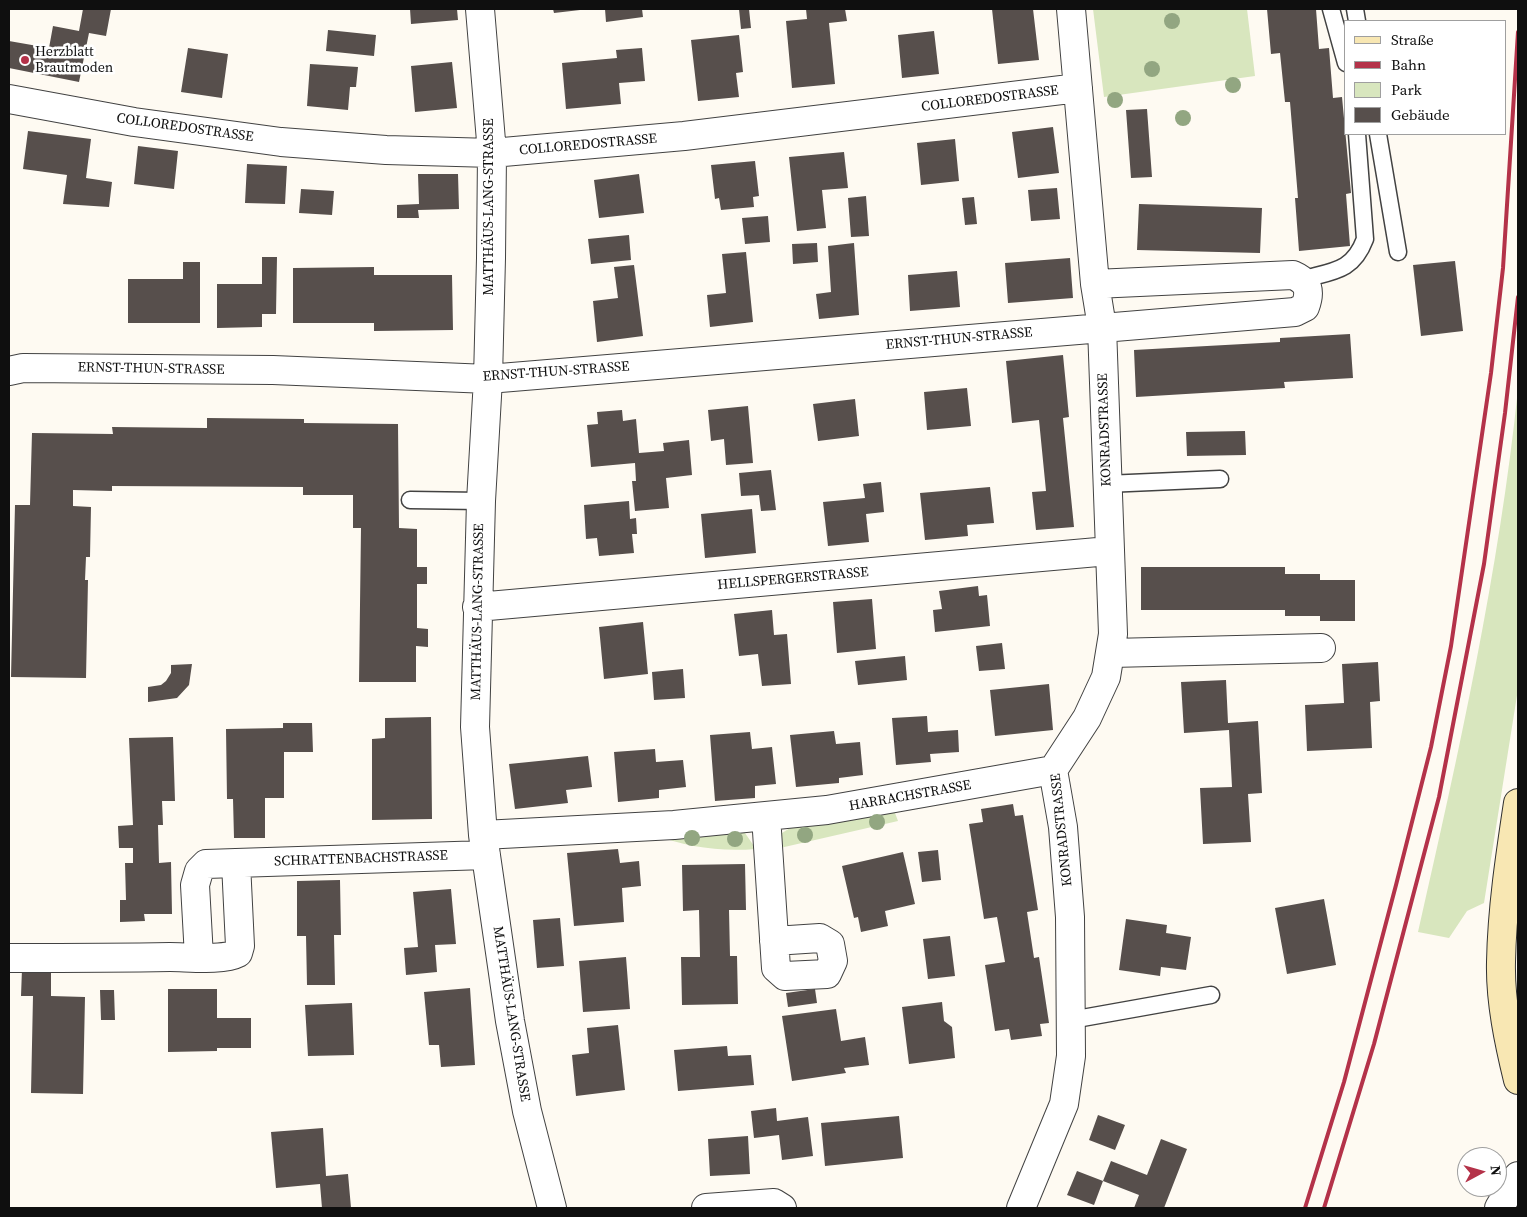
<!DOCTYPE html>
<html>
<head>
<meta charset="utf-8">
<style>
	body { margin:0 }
	#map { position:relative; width:1527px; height:1217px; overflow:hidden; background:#fefaf2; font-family:"Source Serif 4",serif }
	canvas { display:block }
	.frame { position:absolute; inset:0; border:10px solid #0f0f0f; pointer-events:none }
	.legend { position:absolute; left:1344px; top:20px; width:162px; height:115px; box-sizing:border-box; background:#fff; border:1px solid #9f9f9f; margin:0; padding:6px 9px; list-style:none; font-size:15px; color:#0f0f0f }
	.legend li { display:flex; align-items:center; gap:10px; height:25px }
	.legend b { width:25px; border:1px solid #9f9f9f }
	.north { position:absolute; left:1457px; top:1147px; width:50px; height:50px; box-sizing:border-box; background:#fff; border:1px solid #9f9f9f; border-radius:50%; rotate:84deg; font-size:14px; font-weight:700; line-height:20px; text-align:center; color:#0f0f0f }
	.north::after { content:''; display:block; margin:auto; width:18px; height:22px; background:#b43249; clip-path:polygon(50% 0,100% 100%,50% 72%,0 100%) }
</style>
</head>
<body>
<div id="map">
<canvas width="1527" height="1217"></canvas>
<div class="frame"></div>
<ul class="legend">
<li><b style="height:6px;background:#f8e7b3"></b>Straße</li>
<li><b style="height:6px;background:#b43249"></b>Bahn</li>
<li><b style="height:14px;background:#d8e6be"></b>Park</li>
<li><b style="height:14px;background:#574f4c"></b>Gebäude</li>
</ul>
<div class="north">N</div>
</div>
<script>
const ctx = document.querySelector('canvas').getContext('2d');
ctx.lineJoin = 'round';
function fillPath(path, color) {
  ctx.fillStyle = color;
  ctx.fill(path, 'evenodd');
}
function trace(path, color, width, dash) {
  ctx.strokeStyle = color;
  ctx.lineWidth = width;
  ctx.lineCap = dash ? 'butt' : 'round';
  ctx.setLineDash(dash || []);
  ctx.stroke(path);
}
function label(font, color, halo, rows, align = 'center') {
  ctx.font = font + ' "Source Serif 4",serif';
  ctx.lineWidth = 5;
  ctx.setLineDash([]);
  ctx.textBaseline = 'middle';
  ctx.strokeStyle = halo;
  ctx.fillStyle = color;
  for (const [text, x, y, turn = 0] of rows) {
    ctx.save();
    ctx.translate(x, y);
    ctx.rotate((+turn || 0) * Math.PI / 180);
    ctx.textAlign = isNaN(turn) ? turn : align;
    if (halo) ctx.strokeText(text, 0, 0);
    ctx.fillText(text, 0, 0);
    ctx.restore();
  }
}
fillPath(new Path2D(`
	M1093 9H1247L1255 76 1104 97Z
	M1518 389V689L1484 903 1467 911 1449 938 1418 932C1459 752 1499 572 1518 389Z
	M891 812 895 813 898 821 780 848 782 833 790 828Z
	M733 829 745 833 756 849C719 852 687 847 652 834Z`), '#d8e6be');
fillPath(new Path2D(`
	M83 9H111L106 36 89 33 79 82 9 68V41L49 48 53 26 79 31Z
	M410 9H457L458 20 411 24Z
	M553 9H580V10L554 13Z
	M605 9H642L643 17 606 22Z
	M739 9H749L751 28 741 29Z
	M806 9H845L847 21 829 23 835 84 792 88 786 21 807 19Z
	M992 9H1033L1039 60 998 64Z
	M1267 9H1316L1319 49 1329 48 1333 98 1342 97 1351 193 1346 194 1350 246 1299 251 1295 198H1298L1290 102H1285L1280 53 1271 54Z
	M328 30 376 35 374 56 326 51Z
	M934 31 939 74 902 78 898 35Z
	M739 35 743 72 736 73 739 97 698 101 691 40Z
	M188 48 228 54 222 98 181 92Z
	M642 48 645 81 619 83 621 104 566 109 562 63 617 58 616 50Z
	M452 62 457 108 415 112 411 66Z
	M310 64 358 67 356 87H350L348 110 307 106Z
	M1147 109 1152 177 1131 178 1126 110Z
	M1053 127 1059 173 1018 178 1012 132Z
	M28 131 91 139 86 178 112 182 109 207 63 204 67 175 23 169Z
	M955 139 959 181 921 185 917 143Z
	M138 146 178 151 174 189 134 184Z
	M844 152 848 188 822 190 826 228 797 231 789 157Z
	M755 161 759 196 753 197 754 207 721 210 719 198 715 199 711 165Z
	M247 164 287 166 285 204 245 203Z
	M418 174H458L459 209 418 210 419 218H397V205L419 204Z
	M639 174 644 213 599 218 594 180Z
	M1057 188 1060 219 1031 221 1028 190Z
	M301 189 334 191 332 215 299 213Z
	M866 196 869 236 851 237 848 198Z
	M974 197 977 224 965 225 962 198Z
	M1139 204 1262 208 1260 253 1137 250Z
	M768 216 770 242 745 244 742 218Z
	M629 235 631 260 591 264 588 239Z
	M817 243 818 262 793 264 792 244Z
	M854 243 859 315 819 319 816 294 831 292 828 246Z
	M746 252 753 322 710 327 707 295 726 293 722 254Z
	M262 257H277L276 314H262V327L217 328V284H262Z
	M1070 258 1073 298 1008 303 1005 263Z
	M1455 261 1463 331 1421 336 1413 265Z
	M183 262H200V323H128V279H183Z
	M634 265 643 336 597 342 593 301 618 298 614 267Z
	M374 267V275H452L453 330 374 331V323H293V268Z
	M957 271 960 307 910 311 908 275Z
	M1350 334 1353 378 1284 382 1285 388 1136 397 1134 350 1280 342V338Z
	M1063 355 1069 417 1063 418 1074 527 1036 530 1032 492 1046 491 1039 420 1012 423 1006 361Z
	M967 388 971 426 927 430 924 392Z
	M855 399 859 436 818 441 813 404Z
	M748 406 753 463 726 465 724 439 711 441 708 410Z
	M622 410 623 421 636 419 639 453 664 451 663 443 689 440 692 475 666 478 669 508 635 511 632 481H636L635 463 591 467 587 425 598 424 597 412Z
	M207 418 304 419V423L398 424 399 528 417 529V567H427V584H417V628L428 629V647L416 646V682H359L361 528H353V495H303V487L112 486V491L73 490V506L91 507 90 557H86L85 580H88L86 678 11 677 15 505H30L32 433 113 434 112 427 207 428Z
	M1245 431 1246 455 1187 456 1186 432Z
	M771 470 776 510 761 511 759 495 741 496 739 473Z
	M881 482 884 512 866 514 869 542 828 546 823 502 865 498 863 484Z
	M990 487 994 523 967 525 968 536 925 540 920 493Z
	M629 501 630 519 636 518 637 534H632L634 553 599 556 597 538 586 539 584 505Z
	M752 509 756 553 705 558 701 514Z
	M1141 567H1285V574H1320V580H1355V621H1320V616H1285V610H1141Z
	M978 586 979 596 987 595 990 626 935 632 933 610 942 609 939 591Z
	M872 599 876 649 837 653 833 602Z
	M772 610 774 635 787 634 791 684 762 686 758 654 739 656 734 614Z
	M643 622 648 674 604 679 599 627Z
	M1002 643 1005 669 979 671 976 646Z
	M905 656 907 680 858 685 855 661Z
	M1378 662 1380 701 1370 702 1372 748 1307 751 1305 705 1344 703 1342 664Z
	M192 664 189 685 177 698 148 702V687L161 685 166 681 171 673V665Z
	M683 669 685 698 654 700 652 672Z
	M1226 680 1228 723 1258 721 1262 793 1248 794 1251 842 1203 844 1200 788 1232 787 1229 730 1184 733 1181 682Z
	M1049 684 1053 730 995 736 990 690Z
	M927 716 928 732 958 730 959 752 930 754 931 762 896 765 892 718Z
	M431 717 432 819 372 820V739L385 738V718Z
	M283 723H312L313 752H284V798H265V838H234L233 799H227L226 729 283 728Z
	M834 731 836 744 860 742 863 775 839 778V783L796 787 790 735Z
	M750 732 752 749 772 747 776 784 755 786V798L715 801 710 735Z
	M173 737 175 801H162L163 825H158L159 863 171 862 172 914H144L145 921 120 922V900H126L125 863H133V848H119L118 826 133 825 129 738Z
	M655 749 656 762 683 760 686 787 659 790V798L618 802 614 752Z
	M588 756 592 787 566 790 568 803 515 809 509 764Z
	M1013 804 1015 816 1023 815 1038 910 1027 912 1034 958 1039 957 1049 1023 1040 1024 1042 1036 1011 1040 1009 1029 995 1031 985 965 1005 962 997 917 984 919 969 824 983 822 981 809Z
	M618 849 620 863 639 861 641 886 622 888 624 922 574 926 567 853Z
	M938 850 941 880 922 882 918 852Z
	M903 852 915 904 885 911 888 926 861 932 858 917 854 918 842 866Z
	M745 864 746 910H729L730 956H737L738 1004 682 1005 681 957H700L699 910 683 911 682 865Z
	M340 880 341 935H334L335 985H307L306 936H297V881Z
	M451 889 456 944 435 945 437 972 406 975 404 948 418 947 413 892Z
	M1324 899 1336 965 1287 974 1275 908Z
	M560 918 564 966 537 968 533 920Z
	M1126 919 1167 925 1166 933 1191 937 1186 970 1161 967 1160 976 1119 970Z
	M950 936 955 976 928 979 923 939Z
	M626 957 630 1009 583 1012 579 961Z
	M22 969 51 970V996L85 997 83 1094 31 1093 33 996H21Z
	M470 988 475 1065 441 1067 439 1045H429L424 992Z
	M168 989H217V1018H251V1048H217V1051L168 1052Z
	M815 989 817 1003 788 1007 786 993Z
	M100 990H114L115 1020H101Z
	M942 1002 944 1021 952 1027 955 1058 909 1064 902 1007Z
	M352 1003 354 1055 308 1056 305 1005Z
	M836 1009 841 1041 865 1037 869 1065 844 1068 846 1073 792 1081 782 1016Z
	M618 1025 625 1090 576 1096 572 1055 589 1053 587 1028Z
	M727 1046 728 1056 751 1055 754 1085 678 1091 674 1050Z
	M776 1108 777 1121 808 1117 813 1156 782 1160 779 1135 754 1138 751 1111Z
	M1098 1115 1125 1125 1115 1150 1089 1140Z
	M899 1116 903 1158 825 1166 821 1123Z
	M323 1128 326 1176 348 1174 351 1208H322L320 1184 276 1188 271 1132Z
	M748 1136 750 1174 710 1176 708 1139Z
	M1161 1139 1187 1149 1164 1208H1134L1139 1195 1103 1181 1111 1161 1147 1175Z
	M1077 1171 1103 1181 1094 1205 1067 1195Z`), '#574f4c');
const lane = new Path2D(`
	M1331 9 1346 63
	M1355 9 1357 21
	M1378 134 1398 252
	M1304 279C1334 271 1353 271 1365 239L1357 134
	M1106 484 1220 479
	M410 500 481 501
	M1071 1020 1211 995`);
const street = new Path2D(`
	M480 9 492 153 491 258 488 379 481 501 475 727 483 835 510 1021 527 1111 552 1208
	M9 99 134 122 281 142 386 150 492 153 684 136 1078 88
	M9 371 23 368 273 370 488 379 1295 312 1305 307C1311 291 1309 282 1293 275L1095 284
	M477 607 1109 551
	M1111 653 1321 648
	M766 816 776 968 785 976 827 974 833 961 830 944 820 938 774 941
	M483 835 674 825 827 810 1053 770
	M236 863 486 855
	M9 958C63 958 116 958 170 957 188 957 223 961 238 953L240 946 236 863 206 864 199 871 195 885 199 957
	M706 1208 774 1203 782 1208
	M1021 1208 1064 1104 1071 1056 1070 917 1063 827 1053 770 1087 718 1106 677 1113 634 1102 327 1095 284 1071 9
	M1499 1208 1518 1176`);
const secondary = new Path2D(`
	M1518 803C1510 856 1502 909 1501 962 1500 1001 1509 1043 1518 1080`);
trace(lane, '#424242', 19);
trace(street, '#424242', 30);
trace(secondary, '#313131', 30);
trace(lane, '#fff', 16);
trace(street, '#fff', 28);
trace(secondary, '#f8e7b3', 28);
trace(new Path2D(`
	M1305 1208 1344 1082 1396 885 1431 747 1451 646 1491 373 1503 268 1518 32
	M1324 1208 1374 1044 1439 797 1484 564 1505 413 1518 297`), '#b43249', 4);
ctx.fillStyle = '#92a681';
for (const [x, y] of [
	[1172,21],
	[1152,69],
	[1233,85],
	[1115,100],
	[1183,118],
	[877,822],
	[805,835],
	[692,838],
	[735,839]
]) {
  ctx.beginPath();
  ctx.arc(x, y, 8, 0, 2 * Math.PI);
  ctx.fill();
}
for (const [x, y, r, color] of [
	[25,60,5,"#b43249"]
]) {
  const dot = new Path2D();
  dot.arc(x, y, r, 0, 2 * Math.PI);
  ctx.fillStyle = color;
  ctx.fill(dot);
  trace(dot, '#fff', 2);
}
label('14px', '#0f0f0f', '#fff', [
	["Herzblatt",35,52],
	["Brautmoden",35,68]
], 'left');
label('14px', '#0f0f0f', '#fff', [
	["COLLOREDOSTRASSE",990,99,-7],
	["COLLOREDOSTRASSE",185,128,8],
	["COLLOREDOSTRASSE",588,145,-5],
	["MATTHÄUS-LANG-STRASSE",489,207,-90],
	["ERNST-THUN-STRASSE",959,339,-5],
	["ERNST-THUN-STRASSE",151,369,1],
	["ERNST-THUN-STRASSE",556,372,-4],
	["KONRADSTRASSE",1105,430,-92],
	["HELLSPERGERSTRASSE",793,579,-5],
	["MATTHÄUS-LANG-STRASSE",478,612,-89],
	["HARRACHSTRASSE",910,796,-10],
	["KONRADSTRASSE",1062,830,-96],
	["SCHRATTENBACHSTRASSE",361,859,-2],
	["MATTHÄUS-LANG-STRASSE",511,1014,81]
]);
</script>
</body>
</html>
